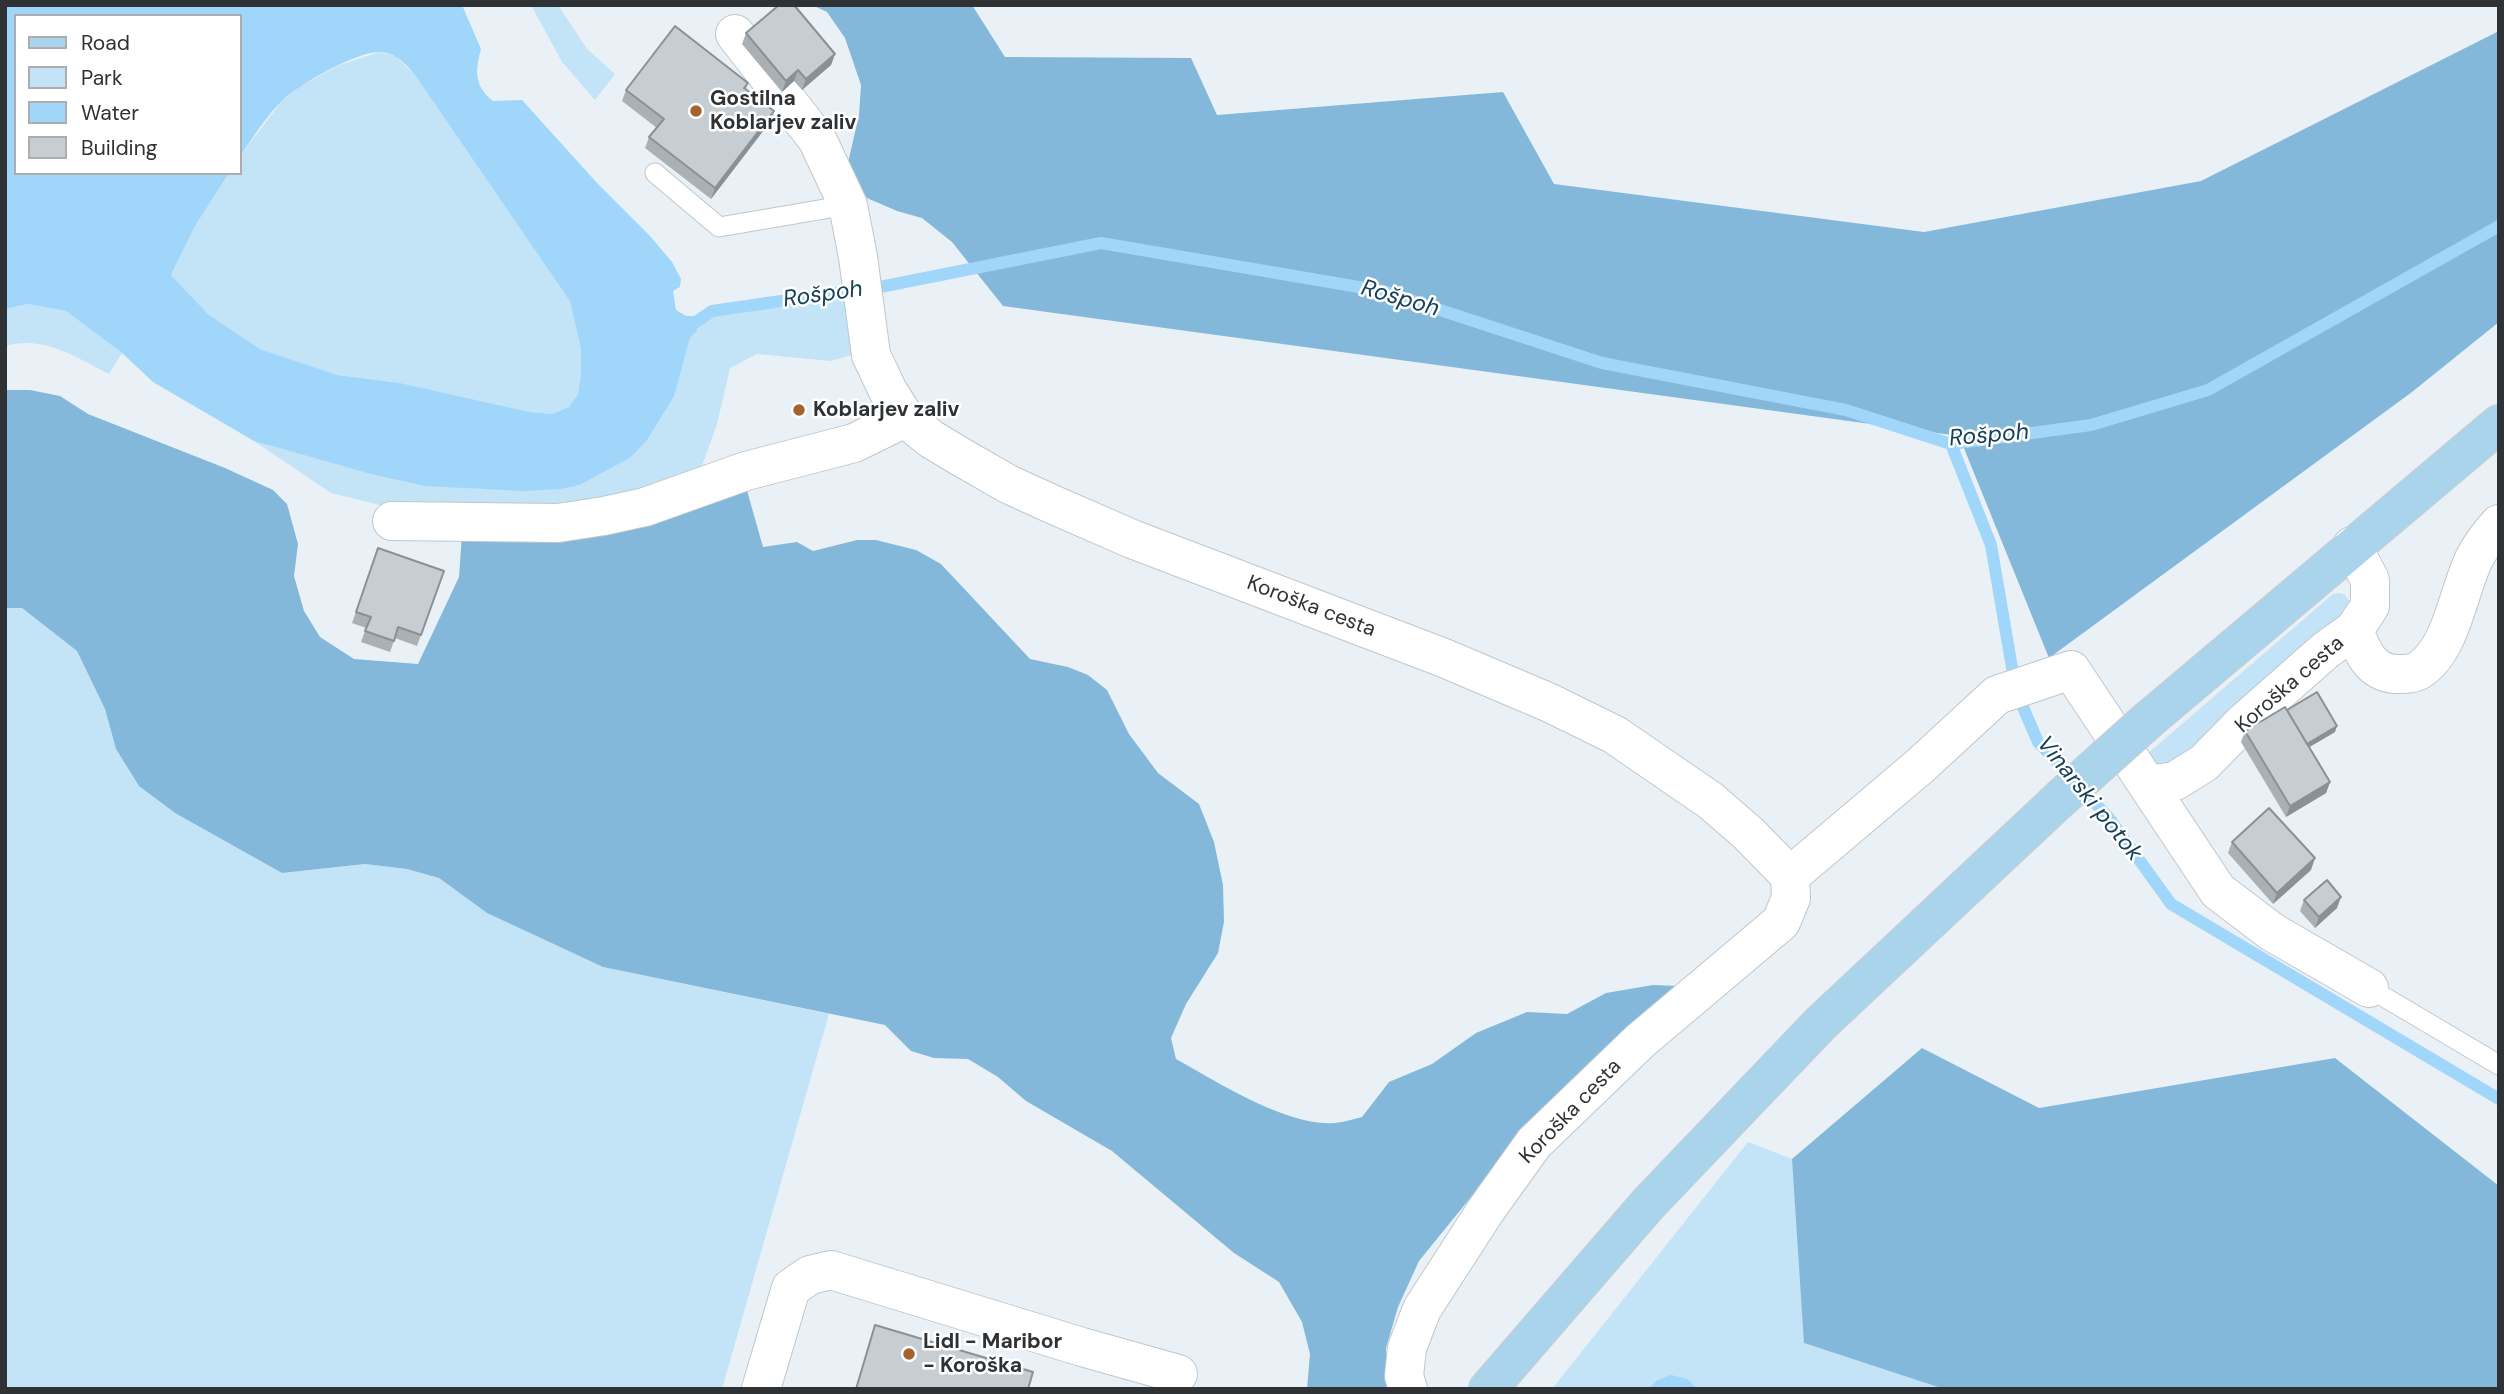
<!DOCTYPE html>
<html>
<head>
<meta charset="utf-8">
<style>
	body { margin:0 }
	#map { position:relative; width:2504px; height:1394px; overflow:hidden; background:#e9f1f6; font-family:"DM Sans",sans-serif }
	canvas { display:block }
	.frame { position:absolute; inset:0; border:7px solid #2f3234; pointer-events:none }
	.legend { position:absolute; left:14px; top:14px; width:228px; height:161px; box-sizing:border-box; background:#fff; border:2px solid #acadae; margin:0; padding:9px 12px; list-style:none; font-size:21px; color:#2f3234 }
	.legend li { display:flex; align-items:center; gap:14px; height:35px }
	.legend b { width:35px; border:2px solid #acadae }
</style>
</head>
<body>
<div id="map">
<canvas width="2504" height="1394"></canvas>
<div class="frame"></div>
<ul class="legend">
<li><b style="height:9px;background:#aad3ec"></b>Road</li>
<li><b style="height:19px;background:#c3e3f7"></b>Park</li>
<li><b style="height:19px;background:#a0d6f9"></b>Water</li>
<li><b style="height:19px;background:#c6ced3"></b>Building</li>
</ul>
</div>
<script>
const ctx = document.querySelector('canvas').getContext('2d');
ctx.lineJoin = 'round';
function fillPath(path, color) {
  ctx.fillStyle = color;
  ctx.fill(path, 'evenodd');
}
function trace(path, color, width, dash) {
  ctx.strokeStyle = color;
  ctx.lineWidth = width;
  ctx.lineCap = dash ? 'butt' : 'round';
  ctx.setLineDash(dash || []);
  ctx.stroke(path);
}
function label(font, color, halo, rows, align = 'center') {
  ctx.font = font + ' "DM Sans",sans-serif';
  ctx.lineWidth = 5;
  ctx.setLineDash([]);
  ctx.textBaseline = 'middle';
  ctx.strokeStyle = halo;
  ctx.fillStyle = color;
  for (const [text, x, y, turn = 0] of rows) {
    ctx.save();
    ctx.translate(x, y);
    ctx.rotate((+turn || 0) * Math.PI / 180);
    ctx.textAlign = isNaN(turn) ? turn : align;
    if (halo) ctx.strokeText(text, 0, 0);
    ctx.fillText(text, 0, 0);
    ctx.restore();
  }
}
fillPath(new Path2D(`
	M531 5H558L587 49 615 74 595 100 562 62Z
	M379 52 395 56 415 75 570 300 581 349V373L578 394 569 407 552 414 530 412 400 383 337 375 260 349 208 314 171 275 195 226 229 173H240V156L282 101 300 86 340 65Z
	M848 296 852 355 831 361 757 354 730 368 717 424 702 466 595 508 388 507 331 493 254 441 367 473 480 489H561L580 485 630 458 683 362 690 338 696 330V325L710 316Z
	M28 304 66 311 122 353 109 374C75 357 44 335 5 346V309Z
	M2339 593 2345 595 2350 602 2345 614 2233 720 2166 769 2139 761 2333 594Z
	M5 608H22L77 651 105 709 116 749 139 786 175 813 282 873 365 864 407 869 439 878 487 913 603 967 829 1014 722 1389H5Z
	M1748 1142 1792 1159 1806 1232 1804 1343 1944 1389H1552Z`), '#c3e3f7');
fillPath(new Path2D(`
	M812 5H972L1005 57 1191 58 1217 115 1503 92 1554 184 1924 232 2201 181 2499 31V322L2412 392 2049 658 1959 436 1003 306 952 242 922 218 897 211 867 198 851 182 847 167 859 115 861 85 845 38 827 12Z
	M5 390H30L60 396 88 414 225 468 273 490 287 504 298 544 294 576 304 611 320 637 354 659 418 664 459 577 462 534 746 487 763 547 797 542 813 551 857 540H876L916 550 941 564 1030 659 1068 667 1088 675 1107 690 1129 734 1158 773 1199 804 1214 842 1223 885 1224 922 1218 953 1186 1004 1171 1038 1176 1059C1217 1082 1288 1127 1335 1123 1344 1122 1353 1119 1362 1117L1389 1082 1432 1064 1476 1033 1527 1012 1567 1014 1606 993 1653 985 1679 986 1527 1128 1419 1261 1398 1307 1386 1348V1389H1307L1310 1354 1302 1322 1279 1282 1234 1253 1112 1151 1026 1101 998 1077 968 1059 934 1058 911 1051 885 1025 603 967 487 913 439 878 407 869 365 864 282 873 175 813 139 786 116 749 105 709 77 651 22 608H5Z
	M1922 1048 2039 1108 2335 1058 2499 1186V1389H1944L1804 1343 1792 1159Z`), '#83b8da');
fillPath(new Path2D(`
	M5 5H462L481 49C475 70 474 86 493 101L522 100 597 183 650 236 672 262 681 279 680 287 673 291 676 310 696 322 697 330 690 338 674 396 647 440 630 458 580 485 561 489 523 491 425 486 367 473 254 441 153 382 122 353 66 311 28 304 5 309ZM16 16H240V156C253 138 266 116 283 100 298 85 358 51 379 52 395 52 406 64 415 75L570 301 581 349V373L578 394 569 407 552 414 530 412 400 383 337 375 260 349 208 314 171 275 195 226 229 173H16Z
	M1671 1375 1687 1379 1698 1389H1649L1656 1381Z`), '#a0d6f9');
trace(new Path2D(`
	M679 322H696L712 311 885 286 1101 243 1382 291 1602 363 1846 410 1951 444 2091 425 2208 390 2499 226
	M1951 444 1991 545 2016 691 2038 742 2109 818 2171 904 2499 1099`), '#a0d6f9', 12);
const lane = new Path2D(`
	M655 173 719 227 848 205
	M2369 988 2499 1065`);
const street = new Path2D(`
	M735 34 817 139 848 205 858 257 871 355 888 391 905 418 931 439 961 457 1008 484 1054 505 1132 539 1444 658 1550 703 1615 735 1711 801 1749 834 1790 876 1791 898 1781 922 1640 1041 1534 1143 1486 1210 1422 1309 1407 1348 1404 1376 1408 1389
	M392 521 558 523 604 516 645 507 746 471 854 443 905 418
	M2354 630C2362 651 2370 672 2395 674 2403 674 2413 675 2421 669 2452 647 2458 592 2474 559 2480 547 2490 534 2499 524
	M2148 785 2175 781 2204 763 2243 723 2326 650 2354 630 2370 606V580L2352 546
	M1790 876 1920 766 1997 695 2071 670 2218 891 2272 932 2369 988
	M761 1389 791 1288 810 1275 831 1270 1082 1347 1178 1374`);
const primary = new Path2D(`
	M2147 721 2499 424
	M1488 1389 1648 1204 1820 1024 2060 799`);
trace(lane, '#bfc7cc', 21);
trace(street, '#bfc7cc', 40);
trace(primary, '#cdcece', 40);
trace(lane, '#fff', 19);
trace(street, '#fff', 38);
trace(primary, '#aad3ec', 38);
const primaryBridge = new Path2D(`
	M2060 799 2147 721`);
trace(primaryBridge, '#cdcece', 40, []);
trace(primaryBridge, '#aad3ec', 38);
fillPath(new Path2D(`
	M746 33 835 54 831 65 802 90 794 81 782 92 742 44Z
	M748 83 746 89 774 111 770 122 711 199 645 148 649 137 657 128 622 101 626 90Z
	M378 548 444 571 417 646 395 638 390 652 361 642 366 628 352 623Z
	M2287 710 2335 732 2309 747 2330 782 2326 793 2286 817 2241 742 2245 731Z
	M2232 842 2311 870 2273 904 2228 853Z
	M2304 900 2337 908 2315 928 2300 911Z`), '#aab1b5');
fillPath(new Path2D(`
	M835 54 831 65 802 90 806 79Z
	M798 70 794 81 782 92 786 81Z
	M774 111 770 122 711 199 715 188Z
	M2337 726 2335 732 2301 752 2303 746Z
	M2330 782 2326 793 2286 817 2290 806Z
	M2315 858 2311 870 2273 904 2277 893Z
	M2341 897 2337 908 2315 928 2319 917Z`), '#8b9094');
const building = new Path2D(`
	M779 5H794L835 54 806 79 798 70 786 81 746 33Z
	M675 26 748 83 744 88 774 111 715 188 649 137 664 119 626 90Z
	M378 548 444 571 421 635 398 627 394 641 365 631 371 617 356 612Z
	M2317 692 2337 726 2307 744 2287 710Z
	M2285 707 2330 782 2290 806 2245 731Z
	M2269 808 2315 858 2277 893 2232 842Z
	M2327 880 2341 897 2319 917 2304 900Z
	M875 1325 1033 1372 1028 1389H856Z`);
fillPath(building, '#c6ced3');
trace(building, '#8b9094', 2);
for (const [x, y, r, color] of [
	[696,111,7,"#a4632e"],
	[799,410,7,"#a4632e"],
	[909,1354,7,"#a4632e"]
]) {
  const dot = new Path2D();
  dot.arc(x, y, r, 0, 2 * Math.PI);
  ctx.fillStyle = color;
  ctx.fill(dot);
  trace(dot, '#fff', 2.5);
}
label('bold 21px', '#2f3234', '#fff', [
	["Gostilna",710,99],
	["Koblarjev zaliv",710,123],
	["Koblarjev zaliv",813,410],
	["Lidl - Maribor",923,1342],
	["- Koroška",923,1366]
], 'left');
label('21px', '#2f3234', '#fff', [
	["Koroška cesta",1311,607,21],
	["Koroška cesta",2290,685,-41],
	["Koroška cesta",1571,1112,-46]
]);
label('italic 23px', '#154058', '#fff', [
	["Rošpoh",823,295,-8],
	["Rošpoh",1400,299,16],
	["Rošpoh",1989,436,-5],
	["Vinarski potok",2089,799,51]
]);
</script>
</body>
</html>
